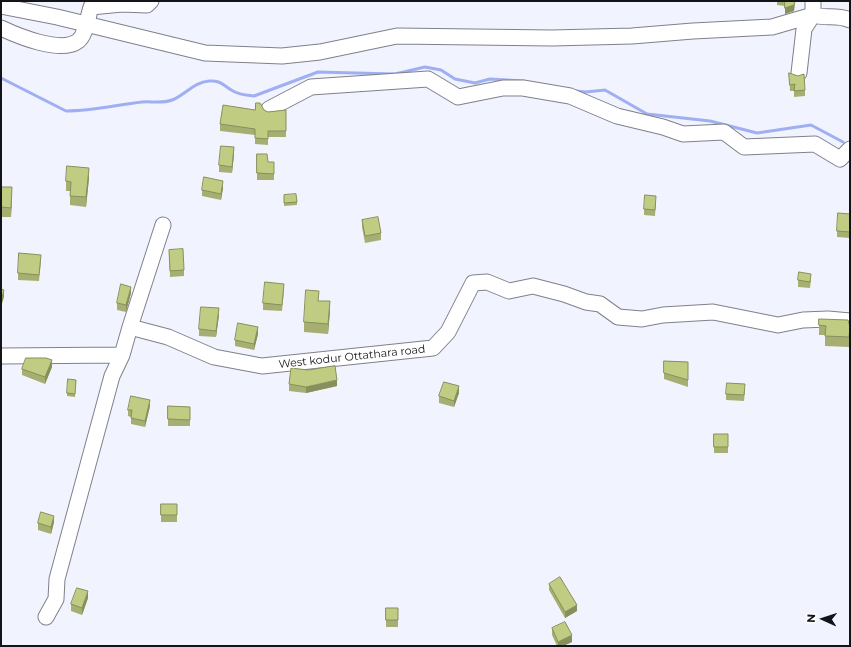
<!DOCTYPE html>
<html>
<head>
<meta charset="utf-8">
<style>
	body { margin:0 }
	#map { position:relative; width:851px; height:647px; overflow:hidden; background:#f1f4fe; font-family:Montserrat,sans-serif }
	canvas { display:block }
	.frame { position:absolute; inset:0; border:2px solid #131418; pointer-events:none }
	.north { position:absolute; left:803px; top:599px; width:40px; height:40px; -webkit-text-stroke:3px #fff; paint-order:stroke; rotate:273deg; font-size:11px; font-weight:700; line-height:16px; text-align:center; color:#131418 }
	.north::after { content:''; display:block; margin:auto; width:14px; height:18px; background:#131418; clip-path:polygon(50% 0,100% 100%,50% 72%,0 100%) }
</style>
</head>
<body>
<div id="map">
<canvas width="851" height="647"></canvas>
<div class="frame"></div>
<div class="north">N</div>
</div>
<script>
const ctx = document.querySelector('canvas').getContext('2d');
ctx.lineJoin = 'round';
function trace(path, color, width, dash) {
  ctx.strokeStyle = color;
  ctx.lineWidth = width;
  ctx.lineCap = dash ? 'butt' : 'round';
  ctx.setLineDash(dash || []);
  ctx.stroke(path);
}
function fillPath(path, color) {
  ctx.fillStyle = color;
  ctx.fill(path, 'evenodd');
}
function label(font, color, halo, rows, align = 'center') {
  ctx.font = font + ' Montserrat,sans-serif';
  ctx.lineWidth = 3.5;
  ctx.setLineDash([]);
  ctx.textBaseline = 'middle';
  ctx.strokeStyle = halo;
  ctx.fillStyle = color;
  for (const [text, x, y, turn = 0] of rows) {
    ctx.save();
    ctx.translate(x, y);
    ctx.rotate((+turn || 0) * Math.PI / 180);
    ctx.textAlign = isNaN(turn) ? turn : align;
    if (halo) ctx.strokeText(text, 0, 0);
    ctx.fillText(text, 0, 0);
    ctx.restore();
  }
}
trace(new Path2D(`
	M1 78 66 111C92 111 116 105 142 102 151 101 162 104 172 100 185 95 194 82 209 81 221 80 224 86 233 91 240 95 246 95 254 96L318 72 395 74 425 67 441 70 455 79 475 83 490 79 524 81
	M576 91 586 92 605 90 647 114 710 121 757 133 811 125 843 142`), '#9faff1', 3);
const minor = new Path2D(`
	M813 1V15C826 19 837 14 850 20
	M1 6 57 17 205 53 282 56 320 52 397 36 552 38 632 36 693 31 772 27 813 15 804 29 799 73
	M1 28C18 36 61 54 78 41 86 35 88 16 91 7L122 4 147 5 151 1
	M269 109 311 87 428 79 458 97 503 88H523L570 96 617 116 663 127 683 134 724 132 744 147 815 144 840 159 850 149
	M130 327 163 225
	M1 356 122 355
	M46 617 56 599 57 579 112 376 122 355 130 327 168 337 214 357 262 366 433 348 448 332 473 283 487 282 509 291 533 286 564 294 586 302 600 304 618 317 642 319 663 315 713 312 778 325 803 320 828 319 850 321`);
trace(minor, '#7f818a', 17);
trace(minor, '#fff', 15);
fillPath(new Path2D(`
	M777 1H795L794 11 785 14V6L777 5Z
	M789 73 805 90V96L794 97V91H790Z
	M255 110H264L268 112 286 110V137H268V145L255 144V135L220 131V124Z
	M234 154 232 173 219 172V165Z
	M257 154 268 162H274V180H257Z
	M89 178 86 207 70 205V191H66V181Z
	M1 187 12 197 11 217H1Z
	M223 188 221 200 202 196V190Z
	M284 195 297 202V205L284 206Z
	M656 202 655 216 644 215V209Z
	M850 214V238L837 237V231Z
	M362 220 381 233V240L365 243 362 227Z
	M169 250 184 270V276L170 277Z
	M41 261 39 281 18 280V273Z
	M798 280H811L810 288 798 287Z
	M284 290 282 311 263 310V303Z
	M131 293 126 312 117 310V303Z
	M319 301 330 311 328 334 304 332V322Z
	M219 315 216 337 199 336V329Z
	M819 319 850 327 849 347 825 346V335H819Z
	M258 334 254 350 235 346V340Z
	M664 361 688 362V387L664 379Z
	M52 367 45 384 22 375V369Z
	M76 380 75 397 67 396V393Z
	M289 384 337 386 306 393 289 391Z
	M745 391 744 401 726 400V394Z
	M459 393 454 407 439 403V396Z
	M150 406 145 427 131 424V417L128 416V410Z
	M168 406 190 407V426H168Z
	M714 434H728V453H714Z
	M161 504H177V522H161Z
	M54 522 51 534 38 530V523Z
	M549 584 577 611 565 618 549 590Z
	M88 598 82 615 71 611V604Z
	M386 608H398V627H386Z
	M552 628 572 642 563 646H557L552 635Z`), '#a6af71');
fillPath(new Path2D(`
	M795 1 794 11 785 14V8Z
	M234 147V154L232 173V167Z
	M89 168V178L86 207V197Z
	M223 181V188L221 200V194Z
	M12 187V197L11 217V208Z
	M131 287V293L126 312V305Z
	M4 290V297L1 307V301Z
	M330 301V311L328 334V324Z
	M219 308V315L216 337V331Z
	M258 327V334L254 350V344Z
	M52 360V367L45 384V377Z
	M337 380V386L306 393V387Z
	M459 386V393L454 407V401Z
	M150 400V406L145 427V421Z
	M54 516V522L51 534V527Z
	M88 591V598L82 615V608Z
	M577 605V611L565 618V612Z
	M572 635V642L563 646H558V642Z`), '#878f5c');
const building = new Path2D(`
	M785 1H795L794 5 785 8Z
	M789 73 798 76 804 74 805 90 794 91 795 84 790 85Z
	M256 103H260L264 110 268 112 286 110V131H268V139L255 138V129L220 124 223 105 255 110Z
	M221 146 234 147 232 167 219 165Z
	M257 154H267L268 162H274V174L257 173Z
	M67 166 89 168 86 197 70 196 71 182 66 181Z
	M204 177 223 181 221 194 202 190Z
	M1 187H12L11 208 1 207Z
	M296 194 297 202 284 203V195Z
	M645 195 656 196 655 210 644 209Z
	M838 213 850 214V232L837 231Z
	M378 217 381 233 365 236 362 220Z
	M183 249 184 270 170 271 169 250Z
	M19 253 41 255 39 275 18 273Z
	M799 272 811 274 810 282 798 280Z
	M265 282 284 284 282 305 263 303Z
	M121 284 131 287 126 305 117 303Z
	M1 289 4 290 1 301Z
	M306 290 319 291 318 301H330L328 324 304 322Z
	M201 307 219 308 216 331 199 329Z
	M819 319 848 320 850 327 849 337 825 336 826 326 819 325Z
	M238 323 258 327 254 344 235 340Z
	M26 358H46L52 360 45 377 22 369Z
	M664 361 688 362V380L664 373Z
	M335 366 337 380 306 387 289 384 291 368 308 370Z
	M68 379 76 380 75 394 67 393Z
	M444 382 459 386 454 401 439 396Z
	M727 383 745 384 744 395 726 394Z
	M131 396 150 400 145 421 131 418 132 410H128Z
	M168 406 190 407V420L168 419Z
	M714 434H728V447H714Z
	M161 504H177V515H161Z
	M41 512 54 516 51 527 38 523Z
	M560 577 577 605 565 612 549 584Z
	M77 588 88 591 82 608 71 604Z
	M386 608H398V620H386Z
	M565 622 572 635 558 642 552 628Z`);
fillPath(building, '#c1cc83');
trace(building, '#878f5c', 1);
label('11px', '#131418', '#fff', [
	["West kodur Ottathara road",352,357,-6]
]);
</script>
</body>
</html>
